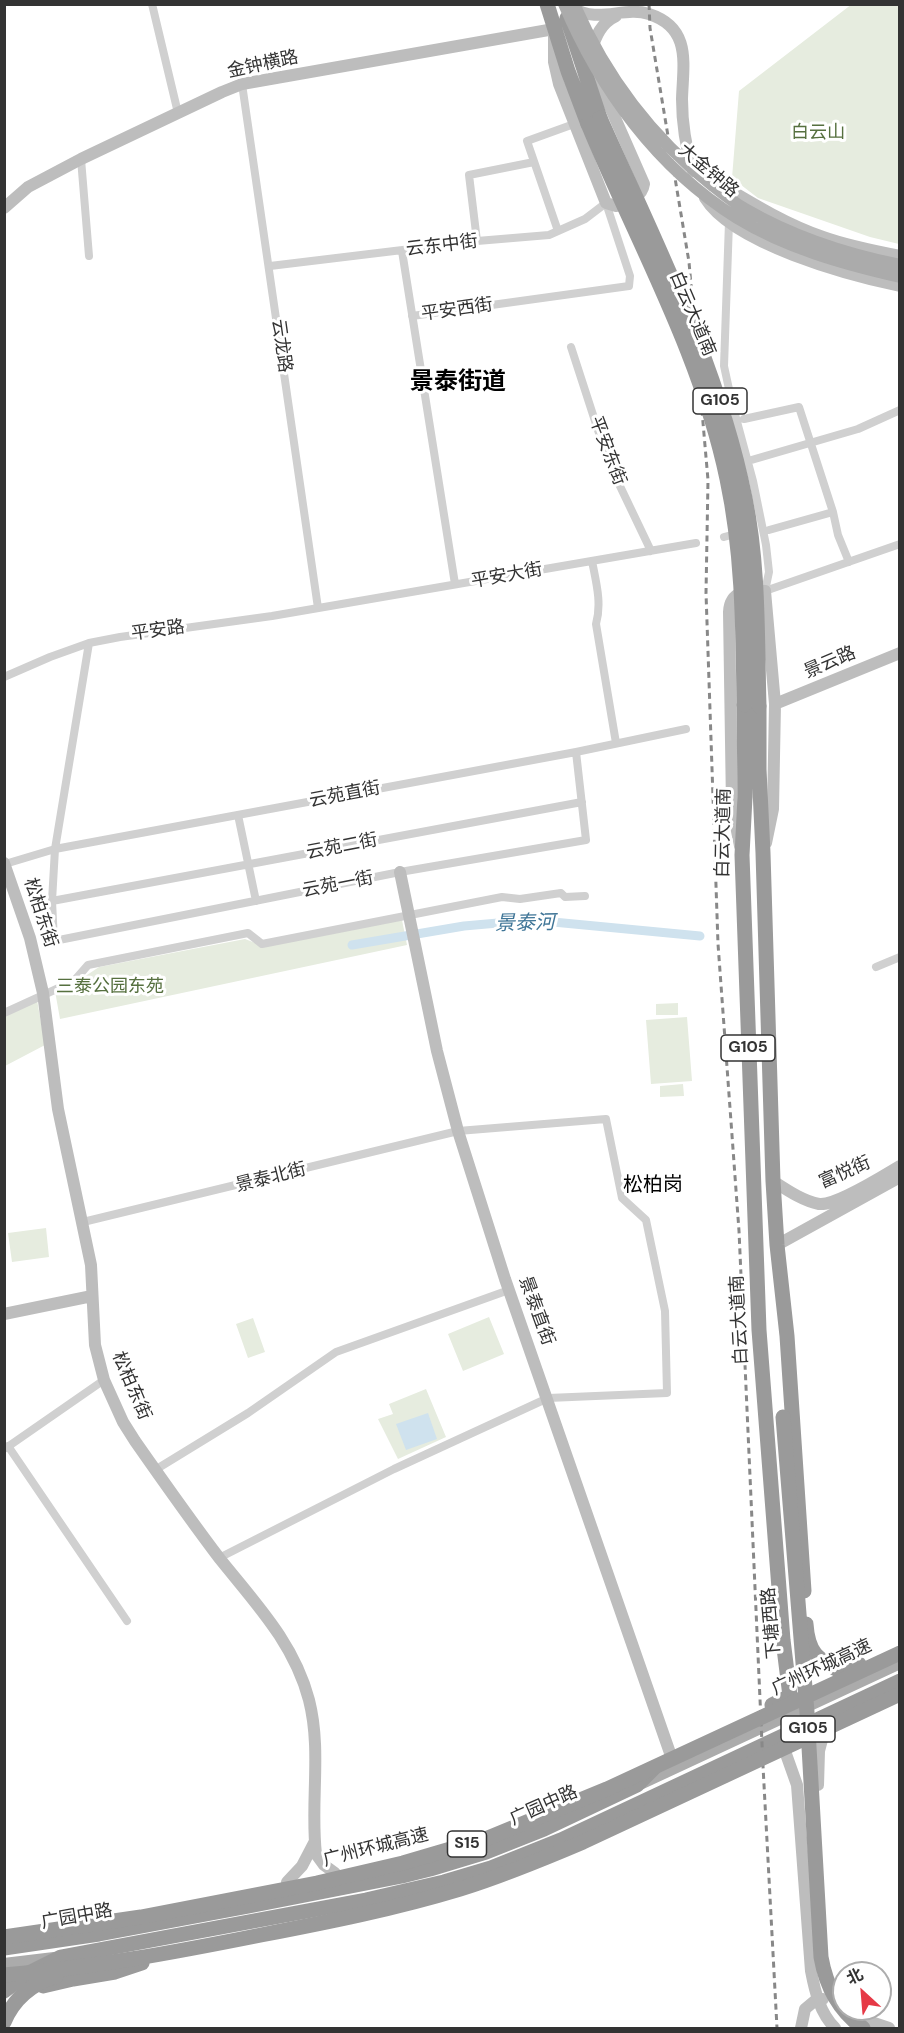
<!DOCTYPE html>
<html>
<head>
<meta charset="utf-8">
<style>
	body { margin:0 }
	#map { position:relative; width:904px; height:2033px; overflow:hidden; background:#fff; font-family:"DM Sans","Noto Sans SC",sans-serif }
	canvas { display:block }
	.frame { position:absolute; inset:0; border:6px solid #333; pointer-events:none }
	.north { position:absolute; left:832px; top:1961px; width:60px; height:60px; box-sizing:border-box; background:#fff; border:2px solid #adadad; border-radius:50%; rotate:334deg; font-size:16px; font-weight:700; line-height:24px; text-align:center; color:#333 }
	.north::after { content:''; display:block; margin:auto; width:21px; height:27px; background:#e63946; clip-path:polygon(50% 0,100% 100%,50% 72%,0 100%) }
</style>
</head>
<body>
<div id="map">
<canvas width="904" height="2033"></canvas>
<div class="frame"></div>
<div class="north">北</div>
</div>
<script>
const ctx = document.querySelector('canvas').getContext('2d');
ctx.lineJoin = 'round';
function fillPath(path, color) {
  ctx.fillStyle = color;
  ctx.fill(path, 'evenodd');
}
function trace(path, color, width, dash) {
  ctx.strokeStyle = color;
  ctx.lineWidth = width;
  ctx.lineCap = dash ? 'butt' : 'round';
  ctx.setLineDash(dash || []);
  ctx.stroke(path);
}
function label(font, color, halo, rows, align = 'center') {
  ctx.font = font + ' "DM Sans","Noto Sans SC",sans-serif';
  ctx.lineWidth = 6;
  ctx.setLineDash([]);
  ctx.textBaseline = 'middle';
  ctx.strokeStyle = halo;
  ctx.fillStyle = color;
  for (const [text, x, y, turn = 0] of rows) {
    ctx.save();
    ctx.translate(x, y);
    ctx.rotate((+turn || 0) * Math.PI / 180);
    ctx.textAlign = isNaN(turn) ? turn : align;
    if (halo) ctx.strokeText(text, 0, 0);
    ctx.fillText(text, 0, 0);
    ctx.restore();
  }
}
fillPath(new Path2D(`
	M852 4 899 5V244L870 237 758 198 732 178 739 91Z
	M402 920 407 945 60 1019 55 991 75 983 99 967 245 939 263 946Z
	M37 1000 45 1045 5 1066V1016Z
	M678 1003V1015H656V1004Z
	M687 1017 692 1081 651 1084 646 1020Z
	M683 1084 684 1096 660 1097V1086Z
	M46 1228 49 1257 12 1262 8 1233Z
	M489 1317 504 1354 463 1371 448 1334Z
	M253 1318 265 1352 248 1358 236 1324Z
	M426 1389 446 1437 398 1459 378 1419 393 1414 389 1404Z`), '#e6ecdf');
fillPath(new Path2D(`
	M428 1413 437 1439 406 1450 396 1424Z`), '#cfe2ee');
trace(new Path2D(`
	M352 945 464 926 532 920 700 936`), '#cfe2ee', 9);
trace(new Path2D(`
	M152 4 178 113
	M242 84 318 608
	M81 159 89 256
	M729 222 724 366 732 403 753 481 766 545 769 572 765 591
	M558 231 527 141 574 124
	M477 241 469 175 534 162
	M402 251 455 584
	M270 266 477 241 549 235 585 219 606 203 630 276 629 286 412 316
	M571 347 608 461 651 551
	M744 419 799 407 833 512 838 535 849 562
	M748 461 858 429 900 410
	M769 530 833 512
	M724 537 739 533
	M592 561C596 582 602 603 596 624L616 743
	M765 591 900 544
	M89 643 55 849 52 901 54 941 400 872 586 840 576 752
	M4 677 50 657 89 643 120 637 272 616 696 543
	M238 815 256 901
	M5 864 55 849 576 752 686 729
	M52 901 582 802
	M876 967 900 957
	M4 1013 74 981 88 965 248 933 262 944 502 897 520 899 561 893 565 897 585 896
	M83 1222 458 1131 606 1119 622 1198 646 1220 665 1311 667 1393 548 1398 394 1469 219 1558
	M8 1446 127 1621
	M6 1448 104 1380
	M155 1470 248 1413 336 1352 509 1290`), '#d0d0d0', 8);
trace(new Path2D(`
	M573 8C598 24 624 6 649 14 692 28 683 64 682 99 682 123 686 148 693 171
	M591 51C596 36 601 23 616 16
	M708 177C745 199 782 223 823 237 848 246 874 251 900 256
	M705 198C733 244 848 275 900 286
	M4 208 28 187 81 159 222 92 242 84 554 29V62L559 84 606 203 616 206C628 202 642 198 644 184L597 77
	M775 704 900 653
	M740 846 732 806 729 612C730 591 748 589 765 591L775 704 773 809 766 843
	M4 863 30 938 43 993 58 1109 91 1265 95 1345 104 1380 123 1422 135 1441C163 1481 191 1521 220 1559 256 1604 294 1643 309 1700 322 1751 310 1803 316 1854L324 1865 335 1873
	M400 872 437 1051 458 1131 505 1279 670 1753
	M773 1181C787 1190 803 1201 819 1204 836 1206 883 1176 900 1166
	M777 1245 900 1177
	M4 1314 92 1296
	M786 1754 797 1785 811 1971C815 1992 820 2013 835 2028
	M818 1785 819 1751 823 1736
	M287 1882 302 1866 314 1843
	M852 2009 868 2021 889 2028
	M801 2028 805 2009 817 1999H823`), '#bdbdbd', 12);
trace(new Path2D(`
	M642 1783 900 1663
	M4 1964 54 1958`), '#ababab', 12);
trace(new Path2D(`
	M547 4 568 71 588 124
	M567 18 600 118
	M744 705 745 797 742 855 759 1330 783 1640 790 1696 772 1705
	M759 706V769L763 853 773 1181 777 1245 787 1336 804 1591
	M806 1624C808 1653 817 1659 842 1672L859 1664
	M4 1948 99 1934 249 1906 402 1876 430 1869 486 1852 544 1829 637 1785 654 1768
	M43 1986 73 1979 115 1972 142 1963
	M4 1991 25 1975 61 1957 366 1900 444 1882 491 1868 561 1840 900 1681`), '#9a9a9a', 15);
trace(new Path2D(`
	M649 4 650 28 689 262 708 480 706 593 718 944 739 1231 763 1766 777 2028`), '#888', 3, [6, 4.5]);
trace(new Path2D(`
	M564 4C600 89 657 168 737 218 786 248 843 264 900 277
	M574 4C605 75 651 137 712 185 722 193 733 202 745 209 793 237 845 254 900 265`), '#ababab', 12);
trace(new Path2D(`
	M600 118C655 242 718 364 745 498 759 566 757 636 759 706
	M588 124C636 241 701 354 727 479 743 554 743 629 744 705
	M783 1417 807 1712 821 1957C826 1986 838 2010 863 2028
	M4 1937 141 1917 317 1883 403 1863 488 1838 607 1789 900 1653
	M4 1975C91 1968 176 1952 261 1935 328 1922 394 1909 460 1889 502 1876 543 1859 583 1842L900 1694
	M4 2022C14 1998 31 1984 56 1976`), '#9a9a9a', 15);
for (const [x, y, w] of [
	[720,401,54],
	[748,1048,54],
	[808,1729,54],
	[467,1844,39]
]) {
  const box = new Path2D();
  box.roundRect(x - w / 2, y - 13, w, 26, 4.5);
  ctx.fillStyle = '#fff';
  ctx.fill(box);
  trace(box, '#333', 1.5);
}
label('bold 16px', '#333', null, [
	["G105",720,401],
	["G105",748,1048],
	["G105",808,1729],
	["S15",467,1844]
]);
label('18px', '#333', '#fff', [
	["金钟横路",263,65,-12],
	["大金钟路",708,171,40],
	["云东中街",442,246,-7],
	["平安西街",457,310,-8],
	["白云大道南",692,314,67],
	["云龙路",281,346,82],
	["平安东街",607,451,69],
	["平安大街",507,576,-10],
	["平安路",158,631,-8],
	["景云路",830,663,-23],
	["云苑直街",345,795,-11],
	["白云大道南",724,833,-89],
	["云苑二街",342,847,-11],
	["云苑一街",338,885,-11],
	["松柏东街",40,913,72],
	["富悦街",845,1173,-24],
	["景泰北街",271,1178,-14],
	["景泰直街",536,1311,70],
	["白云大道南",740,1320,-93],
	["松柏东街",131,1386,67],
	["下塘西路",772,1623,-95],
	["广州环城高速",822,1668,-25],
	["广园中路",544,1806,-24],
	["广州环城高速",376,1848,-14],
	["广园中路",77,1917,-10]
]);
label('18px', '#56703f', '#fff', [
	["白云山",818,133],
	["三泰公园东苑",110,987]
]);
label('italic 20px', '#3f7597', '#fff', [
	["景泰河",525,924,-1]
]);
label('20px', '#000', '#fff', [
	["松柏岗",653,1186]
]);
label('bold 24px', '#000', '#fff', [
	["景泰街道",458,383]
]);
</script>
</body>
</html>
